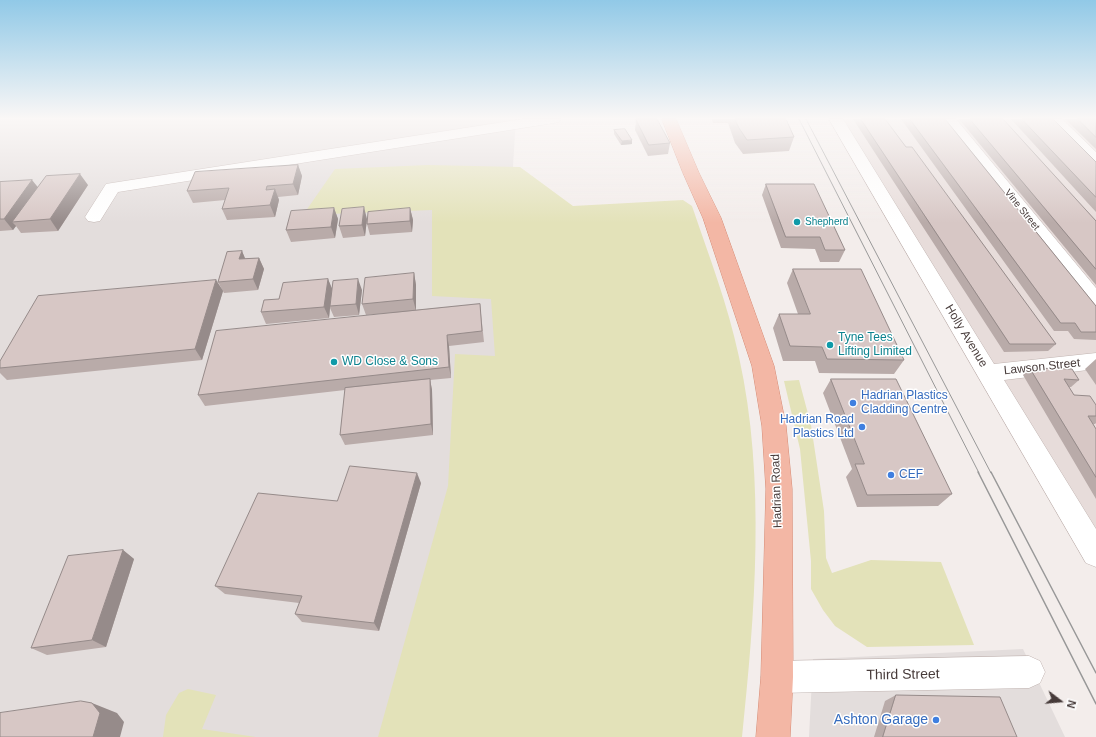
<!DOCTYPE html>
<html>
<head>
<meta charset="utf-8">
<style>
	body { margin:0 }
	#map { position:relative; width:1096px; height:737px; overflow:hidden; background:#f3edeb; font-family:Arial,sans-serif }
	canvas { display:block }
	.north { position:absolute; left:1040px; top:681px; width:40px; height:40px; -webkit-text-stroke:3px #fff; paint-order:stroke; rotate:106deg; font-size:11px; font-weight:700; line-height:16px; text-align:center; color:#473b3a }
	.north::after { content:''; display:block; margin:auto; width:14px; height:18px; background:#473b3a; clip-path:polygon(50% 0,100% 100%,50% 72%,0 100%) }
</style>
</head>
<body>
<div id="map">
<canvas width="1096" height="737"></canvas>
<div class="north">N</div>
</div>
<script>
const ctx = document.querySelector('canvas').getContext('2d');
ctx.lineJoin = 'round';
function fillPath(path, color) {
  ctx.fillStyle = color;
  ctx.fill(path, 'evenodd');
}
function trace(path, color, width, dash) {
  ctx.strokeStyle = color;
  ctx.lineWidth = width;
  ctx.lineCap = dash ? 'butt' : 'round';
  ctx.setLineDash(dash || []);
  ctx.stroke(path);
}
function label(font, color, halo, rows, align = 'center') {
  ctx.font = font + ' Arial,sans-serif';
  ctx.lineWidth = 3;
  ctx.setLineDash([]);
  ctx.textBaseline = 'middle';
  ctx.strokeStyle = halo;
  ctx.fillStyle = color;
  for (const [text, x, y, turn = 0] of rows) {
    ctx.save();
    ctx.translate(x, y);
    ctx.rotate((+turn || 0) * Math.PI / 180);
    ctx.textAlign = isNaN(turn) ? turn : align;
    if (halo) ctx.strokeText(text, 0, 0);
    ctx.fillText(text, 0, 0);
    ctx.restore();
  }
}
fillPath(new Path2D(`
	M833 119H1096V568Z`), '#e7dcda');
fillPath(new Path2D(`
	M0 119H516L511 198 508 579 453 737H0Z
	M1023 649 1065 737H809L813 659Z`), '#e3dddc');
fillPath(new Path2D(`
	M428 165 520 167 573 206 683 200 692 206C709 256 728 305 739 357 766 479 755 614 742 737H378L448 486 455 354 495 356 491 299 432 296V210L303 215 335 169Z
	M799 380 811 425 824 511 826 558 832 573 871 560 941 562 974 645 867 647 835 626 823 610 811 589V561L800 449 784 381Z
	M188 689 216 695 202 729 256 737H163L166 715 179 693Z`), '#e3e2b9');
const street = new Path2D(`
	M523 119H561L559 122 554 123 118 192 100 221 94 222 88 221 85 217 106 184 112 183Z
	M829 119H843L994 364 1096 353V369L1004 380 1096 529V567L1086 563Z
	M941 119H956L1096 288V308L1089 306Z
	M1046 119H1062L1096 152V166L1090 164Z
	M1029 656 1040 661 1045 672 1040 683 1029 688 777 693 766 688 761 677 766 666 777 661Z`);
const primary = new Path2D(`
	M662 119H676L699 173 721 218 774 366 786 426 792 489 793 677 790 737H756L761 677 766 489 762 426 752 366 703 218 683 173Z`);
trace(street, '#c1b4b1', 1);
trace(primary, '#d68c76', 1);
fillPath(street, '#fff');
fillPath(primary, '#f3b7a5');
trace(new Path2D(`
	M799 119 979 473
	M806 119 991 473`), '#989898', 1);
trace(new Path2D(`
	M978 472 1096 704
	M991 472 1096 673`), '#989898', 1.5);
fillPath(new Path2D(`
	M636 119 670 143 668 154 648 156 635 130Z
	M712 119H786L794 137 789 151 743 154 735 143 728 123H713Z
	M853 119H885L906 147 1056 344 1048 351 1004 352Z
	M901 119H945L1096 306V340L1074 339 1068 331H1054Z
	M959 119H1003L1096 221V285Z
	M1011 119H1053L1096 162V212Z
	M1065 119H1096V149Z
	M614 130 632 144 621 145 614 134Z
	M298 165 302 176 298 195 278 197 279 200 275 217 227 220 222 209 225 200 193 203 187 191Z
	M0 182 38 187 88 185 58 231 21 233 16 226 13 230 0 231Z
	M766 184 845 250 839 262H820L815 249 781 248 762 195Z
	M334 208 338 219 335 238 291 242 286 230Z
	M410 208 413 220 412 232 370 235 367 224Z
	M367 219 365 236 343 238 339 226Z
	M242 251 245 259 259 258 264 269 258 290 224 293 218 282Z
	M793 269 904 360 894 374 819 373 815 361H783L773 328 779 314H798L787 283Z
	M414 273 416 285V310L480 304 484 342 449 346 451 378 430 380 432 390 433 435 345 445 340 435 345 390 205 406 198 395 393 313 366 315 362 304Z
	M328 279 332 289 362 290 359 315 334 317 330 308 329 318 266 324 261 312 279 299Z
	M216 280 223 291 202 360 7 380 0 373V361Z
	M1096 359V385L1085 369Z
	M1030 368 1079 380 1071 387H1069L1074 395 1096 405V423L1095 424H1093L1096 429V499L1023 375Z
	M831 379 952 494 938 506 857 507 846 477 852 469 823 393Z
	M421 483 379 631 302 622 295 614 299 603 225 594 215 586 337 501Z
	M123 550 134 559 106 647 47 655 31 648Z
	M896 695 1017 737H874L885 701Z`), '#b9aba9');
fillPath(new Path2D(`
	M632 140V144L621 145 622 141Z
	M298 165 302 176 298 195 293 184Z
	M80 174 88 185 58 231 50 219Z
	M32 180 41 191 12 222 16 226 13 230 4 219Z
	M275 189 279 200 275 217 270 205Z
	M364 207 367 219 365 236 362 225Z
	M334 208 338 219 335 238 331 227Z
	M410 208 413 220 412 232 410 221Z
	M242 251 247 263 239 259Z
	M259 258 264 269 258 290 253 279Z
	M414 273 416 285V311L413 299Z
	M328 279 333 291 330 306V308L329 318 324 307Z
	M358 279 362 290 359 315 356 304Z
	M216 280 223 291 202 360 195 349Z
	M447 335 449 346 451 378 449 367Z
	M430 379 432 390 433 435 431 424Z
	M417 473 421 483 379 631 374 623Z
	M123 550 134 559 106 647 92 640Z
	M92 703 117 713 124 722 120 737H93Z`), '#968b8a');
const building = new Path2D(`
	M636 119H657L670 143 649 145Z
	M735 119H786L794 137 747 140 739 128Z
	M861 119H885L906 147H912L1056 344H1010Z
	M910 119H945L1096 306V332H1081L1075 323H1061Z
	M970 119H1003L1096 221V269Z
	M1022 119H1053L1096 162V197Z
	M1078 119H1096V137Z
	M625 129 632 140 622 141 614 130Z
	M298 165 293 184 267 186 266 190 275 189 270 205 222 209 229 188 187 191 195 172Z
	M80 174 50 219 12 222 46 176Z
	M32 180 4 219H0V182Z
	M766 184H814L845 250H825L820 237H786Z
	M364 207 362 225 339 226 342 209Z
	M334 208 331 227 286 230 291 211Z
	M410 208V221L367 224 368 212Z
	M242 251 239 259 259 258 253 279 218 282 227 252Z
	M793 269H861L904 360 827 359 822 347 790 346 779 314H810Z
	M414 273 413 299 362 304 365 278Z
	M328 279 324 307 261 312 264 300 279 299 283 283Z
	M358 279 356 304 330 306 333 281Z
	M216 280 195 349 0 368V361L38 296Z
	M480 304 482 331 447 335 449 367 198 395 216 331Z
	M1030 368 1072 369 1079 380 1064 379 1074 395 1090 396 1096 405V416H1088L1096 429V477Z
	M430 379 431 424 340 435 345 388Z
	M831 379H896L952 494 867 495 855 464H864Z
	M350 466 417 473 374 623 295 614 302 596 215 586 258 493 337 501Z
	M123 550 92 640 31 648 68 556Z
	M896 695 1000 697 1017 737H883Z
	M81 701 92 703 100 713 93 737H0V713Z`);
fillPath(building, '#d7c7c5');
trace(building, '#968b8a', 1);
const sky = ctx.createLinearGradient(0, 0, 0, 223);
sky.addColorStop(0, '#91c9e7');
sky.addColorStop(0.53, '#faf7f6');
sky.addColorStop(1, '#faf7f600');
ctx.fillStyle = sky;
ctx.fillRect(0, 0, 1096, 223);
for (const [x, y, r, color] of [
	[797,222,4,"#0f9aa8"],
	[830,345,4,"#0f9aa8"],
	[334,362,4,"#0f9aa8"],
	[853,403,4,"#3f7fe0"],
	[862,427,4,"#3f7fe0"],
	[891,475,4,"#3f7fe0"],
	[936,720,4,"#3f7fe0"]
]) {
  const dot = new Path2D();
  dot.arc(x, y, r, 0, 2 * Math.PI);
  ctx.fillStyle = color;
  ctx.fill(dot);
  trace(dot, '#fff', 1.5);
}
label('10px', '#473b3a', '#fff', [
	["Vine Street",1022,210,51]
]);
label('10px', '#0d838f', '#fff', [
	["Shepherd",805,222]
], 'left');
label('12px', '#473b3a', '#fff', [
	["Holly Avenue",966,336,59],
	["Lawson Street",1042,367,-6],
	["Hadrian Road",777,491,-92]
]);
label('12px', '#0d838f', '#fff', [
	["Tyne Tees",838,338],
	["Lifting Limited",838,352],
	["WD Close & Sons",342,362]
], 'left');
label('12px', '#366cbe', '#fff', [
	["Hadrian Plastics",861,396],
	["Cladding Centre",861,410],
	["Hadrian Road",854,420,"right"],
	["Plastics Ltd",854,434,"right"],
	["CEF",899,475]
], 'left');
label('14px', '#473b3a', '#fff', [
	["Third Street",903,675,-1]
]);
label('14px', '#366cbe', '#fff', [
	["Ashton Garage",928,720]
], 'right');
</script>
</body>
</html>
